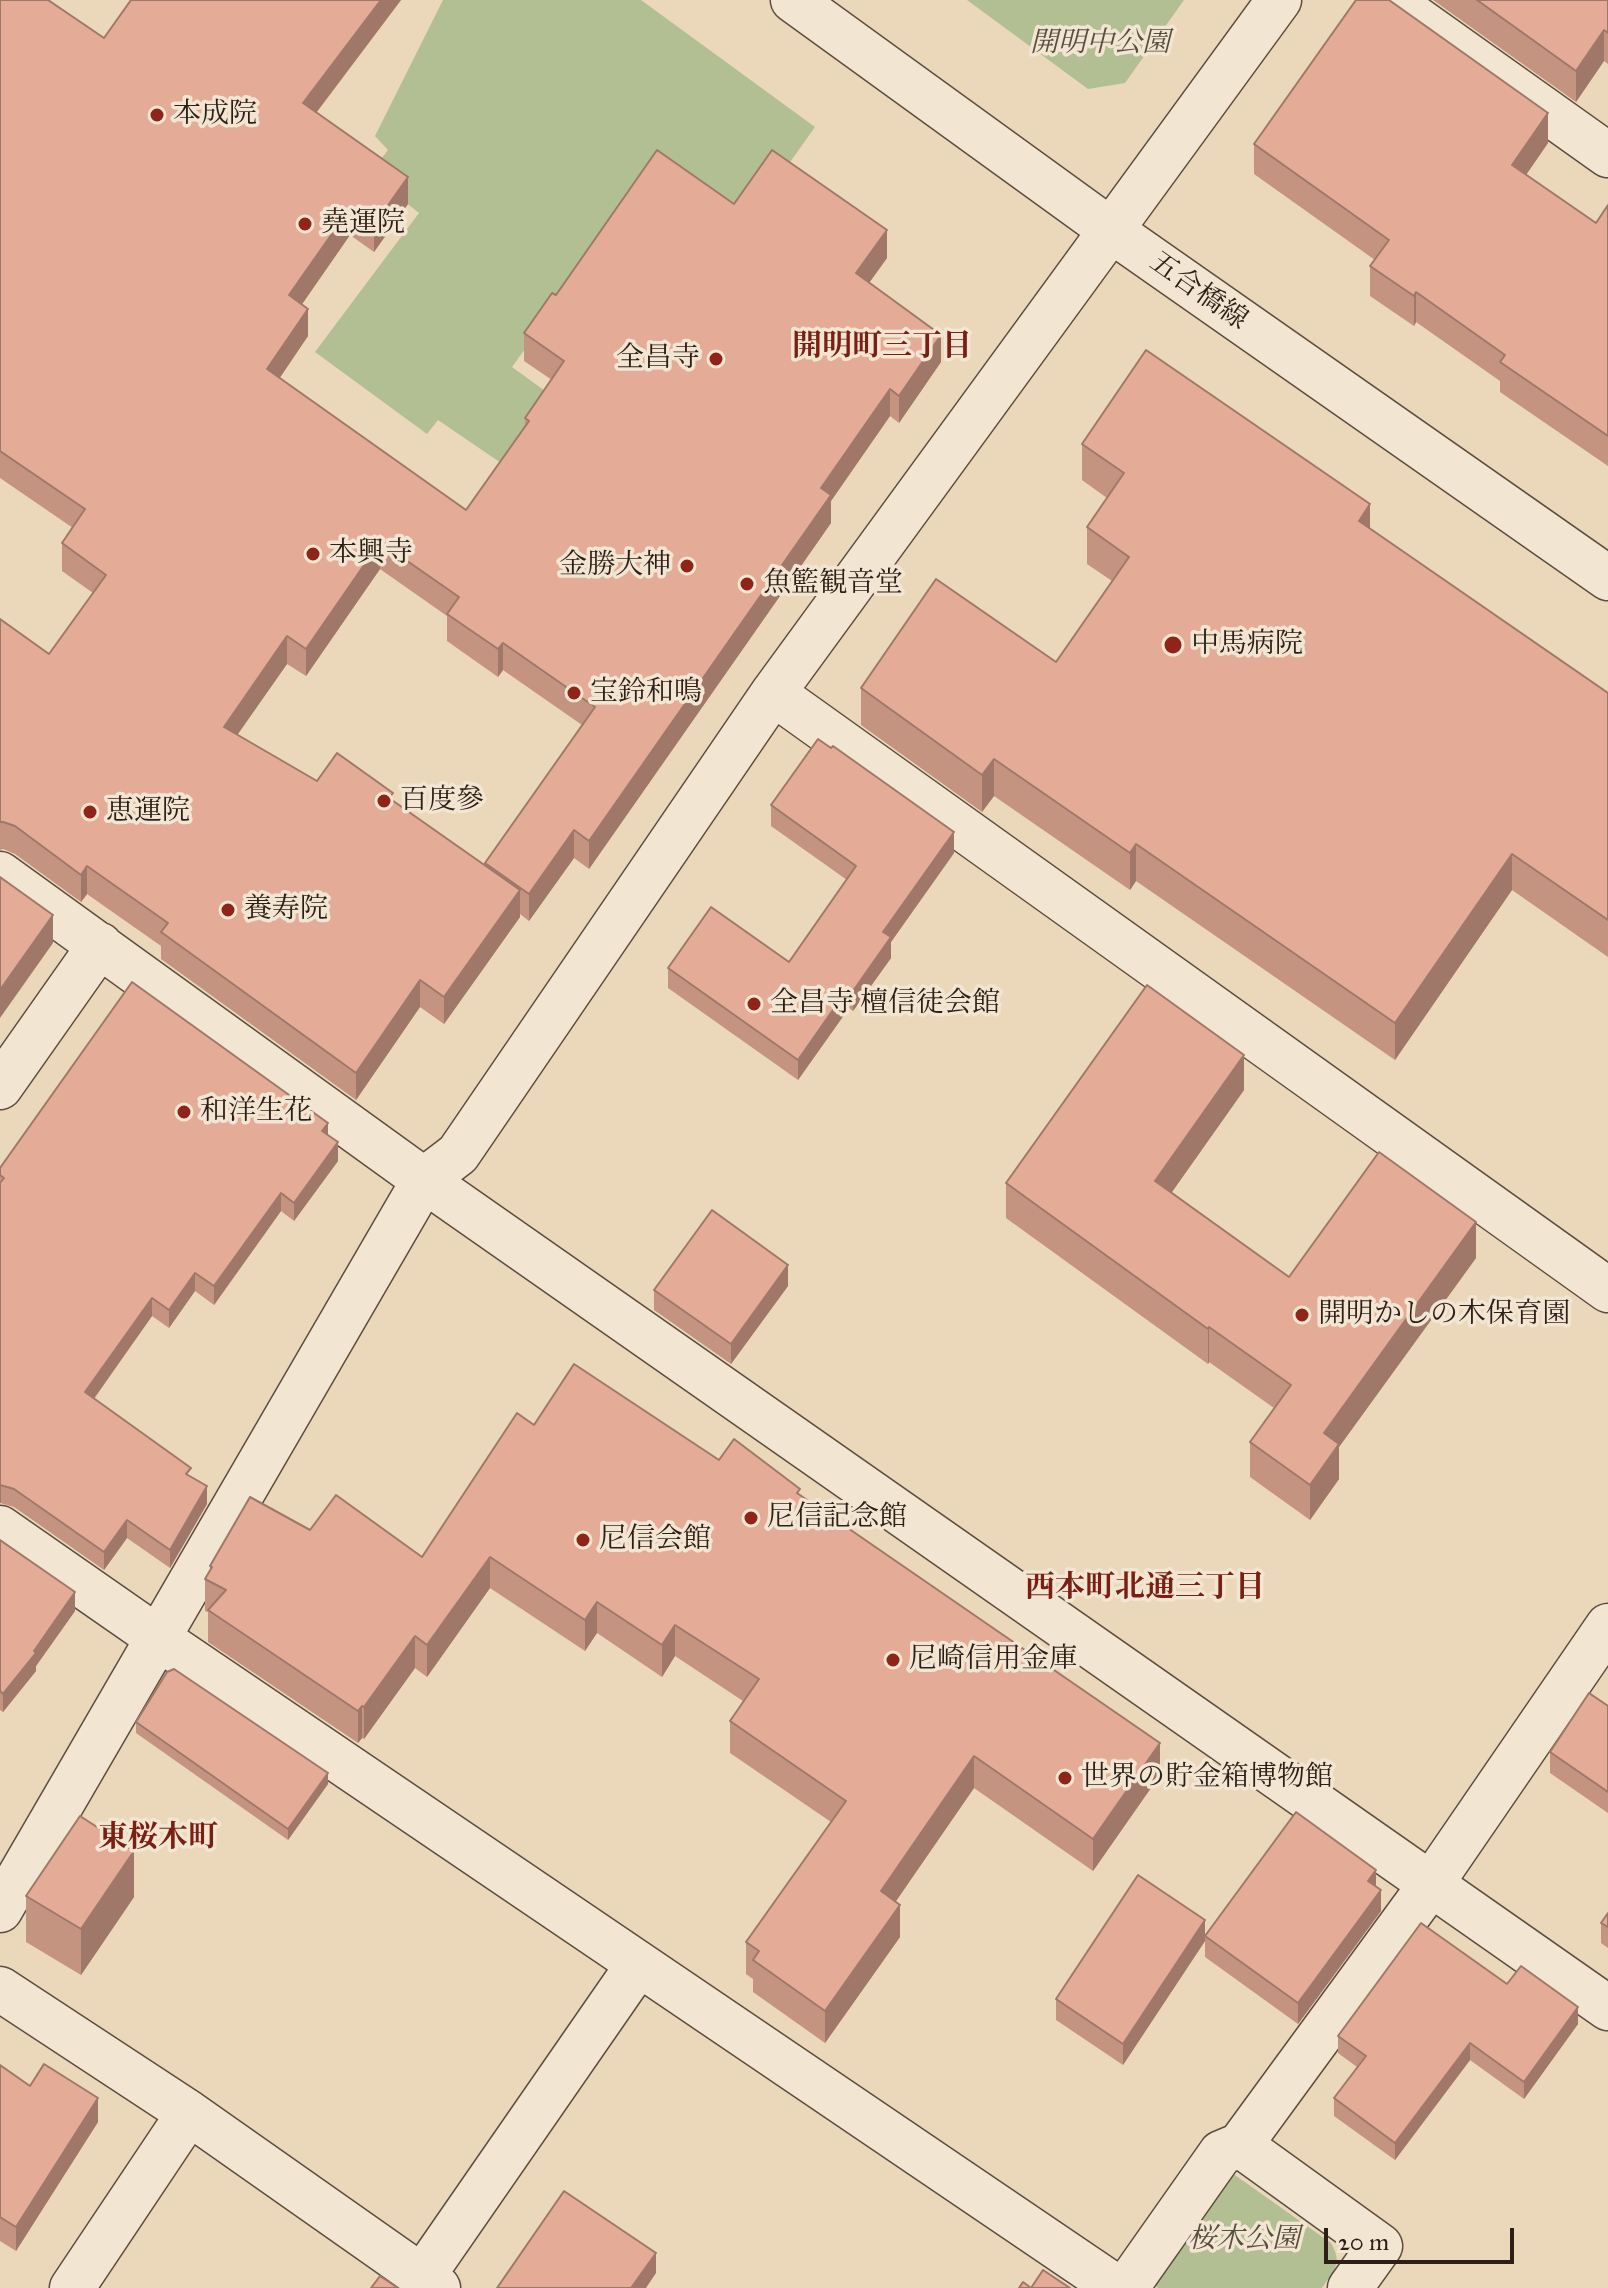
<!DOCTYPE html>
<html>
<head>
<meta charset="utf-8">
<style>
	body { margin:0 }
	#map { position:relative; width:1608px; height:2288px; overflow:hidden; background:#ebd7b9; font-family:"IM FELL Great Primer",serif }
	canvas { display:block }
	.scale { position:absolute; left:1324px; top:2228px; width:190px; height:36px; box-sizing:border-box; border:4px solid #2d1f17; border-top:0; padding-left:10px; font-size:24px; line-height:28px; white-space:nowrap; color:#2d1f17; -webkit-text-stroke:6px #f2e5d2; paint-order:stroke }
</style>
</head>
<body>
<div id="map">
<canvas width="1608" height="2288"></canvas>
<div class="scale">20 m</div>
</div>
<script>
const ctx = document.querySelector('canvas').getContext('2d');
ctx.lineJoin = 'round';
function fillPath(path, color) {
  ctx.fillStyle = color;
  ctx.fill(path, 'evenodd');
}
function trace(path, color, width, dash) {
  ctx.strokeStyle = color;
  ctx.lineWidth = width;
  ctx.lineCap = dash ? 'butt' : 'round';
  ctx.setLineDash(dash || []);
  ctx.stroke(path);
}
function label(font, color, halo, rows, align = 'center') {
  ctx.font = font + ' "IM FELL Great Primer","Noto Serif JP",serif';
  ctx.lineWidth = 7;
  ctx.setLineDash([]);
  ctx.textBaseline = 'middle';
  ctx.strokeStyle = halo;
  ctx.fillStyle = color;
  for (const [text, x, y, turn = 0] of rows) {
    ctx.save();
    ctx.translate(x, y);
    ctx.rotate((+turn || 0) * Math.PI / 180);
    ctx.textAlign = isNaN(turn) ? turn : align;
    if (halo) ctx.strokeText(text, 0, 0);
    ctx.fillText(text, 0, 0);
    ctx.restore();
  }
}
fillPath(new Path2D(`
	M443 0H641L815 127 778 179 736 226 655 168 512 367 552 396 501 463 438 420 427 434 315 352 419 213 394 193 381 159 388 150 375 136Z
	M967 0H1184L1125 83 1088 89Z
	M1232 2173 1331 2243C1343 2264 1334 2270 1322 2288H1158L1155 2286Z`), '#b2bf93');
const minor = new Path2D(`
	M793 0 1112 231 1608 578
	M1390 0 1608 155
	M773 693 1608 1290
	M0 874 424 1180 1608 2008
	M0 1087 100 945
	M0 1528 158 1638 1117 2288
	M0 1910 424 1180 458 1154 773 693 1279 0
	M0 1989 189 2113 438 2288
	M422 2277 638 1965
	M72 2288 189 2113
	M1126 2288 1221 2153 1240 2145
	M1350 2288 1380 2246 1240 2145 1431 1884 1608 1626`);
trace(minor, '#5c4d40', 47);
trace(minor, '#f2e5d2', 44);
fillPath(new Path2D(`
	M0 0 104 38 131 0H401L317 112 408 204 374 252 350 235 302 304 308 336 279 378 466 510 525 426V418L552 380 524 361V333L556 295 734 204 887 258 869 283 941 362 899 423 890 416 831 501V523L589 869 574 858 529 921 520 914V917L444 1024 420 1007 356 1100 161 959V946L87 894 81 902 15 854 3 849 0 850V619L49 654 93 593 62 571V543L73 528 0 478ZM380 569 447 616V641L498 677 503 670 582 725 485 863V866L393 801 317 781 237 735 287 664 306 676Z
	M1433 0H1608V64L1604 61 1576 102Z
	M1548 143 1526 175 1596 223 1608 205V466L1500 392V381L1416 322 1414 326 1370 296V266L1375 260 1254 174V144Z
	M1082 444 1370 529 1608 693V957L1512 890 1395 1060 1136 881 1130 890 994 796 982 812 861 725V688L1056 662 1112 581 1087 564V527L1107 498 1082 480Z
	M771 805 954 853 891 942V958L853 1011 849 1008 798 1080 668 988V968L789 962 847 880 771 826Z
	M1244 1090 1172 1192 1289 1277 1476 1258 1339 1447V1479L1310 1520 1250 1477V1442L1274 1408 1209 1362 1208 1364 1006 1218V1183Z
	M328 1135 338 1161 294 1221 281 1211 214 1305 195 1291 169 1328 152 1316 94 1399 191 1477 207 1504 170 1568 127 1538 104 1570 14 1507 0 1503V1168Z
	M788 1286 731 1364 654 1310V1290Z
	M534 1425 719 1460 800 1495 1160 1775 1093 1871 974 1788 895 1902 900 1937 825 2043 753 1992V1979L746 1974V1942L831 1822 730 1753V1721L743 1701 675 1656 662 1677 597 1633 585 1651 490 1588 427 1677 415 1668 364 1739 362 1738 358 1743 208 1642V1612L205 1611V1579L210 1570V1566L310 1530 422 1557Z
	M0 1540 75 1611 36 1666V1671L3 1712 0 1710Z
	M1608 1706V1813L1550 1773V1752Z
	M136 1722 328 1784 288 1840 136 1733Z
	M1376 1887 1381 1911 1298 2024 1205 1957V1941L1123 2065 1056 2020V1999L1205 1936Z
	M26 1896 134 1897 81 1975 26 1942Z
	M1608 1913V1948L1601 1943V1923Z
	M1507 1984 1578 2024 1524 2099 1470 2060 1395 2160 1334 2116V2098L1357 2067 1338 2053V2036Z
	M0 2065 30 2086 98 2122 16 2251 0 2241Z`), '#c49481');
fillPath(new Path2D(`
	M381 0H401L303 130V103Z
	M1604 30V61L1576 102V71Z
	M1548 113V143L1512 195V165Z
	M408 177V204L374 252V225Z
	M350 208V235L289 323V295Z
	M887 230V258L856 301V273Z
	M1416 292V322L1414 326V296Z
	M308 309V336L267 397V369Z
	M941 335V362L899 423V396Z
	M890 389V416L831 501V523L589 869V841L821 488Z
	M1370 504V541L1359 521Z
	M380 542V569L306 676V649Z
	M287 636V664L224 754V727Z
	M503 643V670L498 677V649Z
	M994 759V796L982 812V775Z
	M574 830V858L529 921V894Z
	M954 832V853L891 942V958L853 1011V991L883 932Z
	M1136 844V881L1130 890V853Z
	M1512 854V890L1395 1060V1023Z
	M87 866V894L81 902V875Z
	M520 890V917L444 1024V997Z
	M53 915V943L0 1018V990Z
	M420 980V1007L356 1100V1073Z
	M849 987V1008L798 1080V1060Z
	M1244 1055V1090L1155 1216V1181Z
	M328 1123V1141L322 1131Z
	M338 1142V1161L294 1221V1203Z
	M281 1193V1211L214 1305V1286Z
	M1476 1222V1258L1339 1447V1479L1310 1520V1485L1324 1433Z
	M788 1265V1286L731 1364V1344Z
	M195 1273V1291L169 1328V1310Z
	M152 1298V1316L85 1411V1392Z
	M1209 1327V1362L1208 1364V1329Z
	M0 1485H1V1503H0Z
	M207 1486V1504L170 1568V1550Z
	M127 1520V1538L104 1570V1552Z
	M490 1557V1588L427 1677V1645Z
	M75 1592V1611L36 1666V1671L3 1712V1694Z
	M597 1602V1633L585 1651V1620Z
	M675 1625V1656L662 1677V1645Z
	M415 1636V1668L364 1739V1707Z
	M362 1706V1738L358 1743V1711Z
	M1160 1743V1775L1093 1871V1839Z
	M974 1756V1788L881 1923V1891Z
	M328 1773V1784L288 1840V1829Z
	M134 1851V1897L81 1975V1929Z
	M1376 1870V1891L1368 1881Z
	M1381 1890V1911L1298 2024V2003Z
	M900 1905V1937L825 2043V2011Z
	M1205 1920V1941L1123 2065V2044Z
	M1578 2007V2024L1524 2099V2082Z
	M1470 2043V2060L1395 2160V2143Z
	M98 2098V2122L16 2251V2227Z
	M656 2253V2273L646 2288H631Z`), '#a07869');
const building = new Path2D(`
	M0 0H48L104 38 131 0H381L303 103 408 177 374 225 350 208 289 295 308 309 267 369 466 510 529 421 525 418 564 361 524 333 552 293 556 295 657 150 734 204 772 150 887 230 856 273 941 335 899 396 890 389 821 488 831 495 589 841 574 830 529 894 485 863 595 707 503 643 498 649 447 614 459 597 380 542 306 649 287 636 224 727 317 781 337 753 393 793 389 798 520 890 444 997 420 980 356 1073 161 932 168 923 87 866 81 875 15 826 3 822H0V619L49 654 106 575 62 543 85 509 0 451Z
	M1356 0H1389L1548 113 1512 165 1596 223 1608 205V436L1500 362 1505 355 1416 292 1414 296 1370 266 1389 240 1254 144Z
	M1477 0H1608V33L1604 30 1576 71Z
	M1146 350 1370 504 1359 521 1608 693V920L1512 854 1395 1023 1136 844 1130 853 994 759 982 775 861 688 936 579 1056 662 1129 557 1087 527 1124 473 1082 444Z
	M818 739 831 748 833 746 954 832 883 932 891 937 853 991 849 987 798 1060 668 968 711 907 789 962 856 866 771 805Z
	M0 877 53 915 0 990Z
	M132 982 328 1123 322 1131 338 1142 294 1203 281 1193 214 1286 195 1273 169 1310 152 1298 85 1392 191 1468 186 1474 207 1486 170 1550 127 1520 104 1552 14 1489 0 1485V1183L4 1178 0 1175V1168Z
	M1147 985 1244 1055 1155 1181 1289 1277 1379 1152 1476 1222 1324 1433 1339 1444 1310 1485 1250 1442 1291 1385 1209 1327 1208 1329 1006 1183Z
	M712 1210 788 1265 731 1344 654 1290Z
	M574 1364 719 1460 734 1439 800 1489 797 1493 1160 1743 1093 1839 974 1756 881 1891 900 1905 825 2011 753 1960 759 1951 746 1942 846 1801 730 1721 759 1679 675 1625 662 1645 597 1602 585 1620 490 1557 427 1645 415 1636 364 1707 362 1706 358 1711 208 1610 226 1590 205 1579 212 1567 210 1566 250 1497 310 1530 336 1495 422 1557 517 1413 534 1425Z
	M0 1540 75 1592 34 1651 36 1653 3 1694 0 1691Z
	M174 1669 328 1773 288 1829 136 1722 167 1672Z
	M1589 1693 1608 1706V1792L1550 1752Z
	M1296 1812 1376 1870 1368 1881 1381 1890 1298 2003 1205 1936Z
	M80 1816 134 1851 81 1929 26 1896Z
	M1138 1875 1205 1920 1123 2044 1056 1999Z
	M1608 1913V1927L1601 1923Z
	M1421 1923 1507 1984 1521 1966 1578 2007 1524 2082 1470 2043 1395 2143 1334 2098 1366 2056 1338 2036Z
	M44 2064 98 2098 16 2227 0 2217V2065L30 2086Z
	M564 2191 656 2253 631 2288H497Z
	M1043 2270 1070 2288H1019L1023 2282 1031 2288Z
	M380 2276 398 2288H371Z`);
fillPath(building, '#e4ac96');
trace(building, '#a07869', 2);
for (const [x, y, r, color] of [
	[157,115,8,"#8f2418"],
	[305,224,8,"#8f2418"],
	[716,359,8,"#8f2418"],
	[313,554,8,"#8f2418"],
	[687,566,8,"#8f2418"],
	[747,584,8,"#8f2418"],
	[1173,645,10,"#8f2418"],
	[574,693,8,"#8f2418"],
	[384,801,8,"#8f2418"],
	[90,812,8,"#8f2418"],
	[228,910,8,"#8f2418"],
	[754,1004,8,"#8f2418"],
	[184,1112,8,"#8f2418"],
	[1302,1315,8,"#8f2418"],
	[751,1518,8,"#8f2418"],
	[583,1540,8,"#8f2418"],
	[893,1660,8,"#8f2418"],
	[1065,1778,8,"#8f2418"]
]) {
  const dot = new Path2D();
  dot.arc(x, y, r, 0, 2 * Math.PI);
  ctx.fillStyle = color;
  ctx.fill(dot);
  trace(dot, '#f2e5d2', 3);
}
label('italic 28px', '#554f3c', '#f2e5d2', [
	["開明中公園",1100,44],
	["桜木公園",1244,2240]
]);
label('28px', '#2d1f17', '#f2e5d2', [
	["本成院",173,115],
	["堯運院",321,224],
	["全昌寺",700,359,"right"],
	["本興寺",329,554],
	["金勝大神",671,566,"right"],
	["魚籃観音堂",763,584],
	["中馬病院",1191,645],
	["宝鈴和鳴",590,693],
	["百度參",400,801],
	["恵運院",106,812],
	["養寿院",244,910],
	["全昌寺 檀信徒会館",770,1004],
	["和洋生花",200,1112],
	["開明かしの木保育園",1318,1315],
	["尼信記念館",767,1518],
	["尼信会館",599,1540],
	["尼崎信用金庫",909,1660],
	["世界の貯金箱博物館",1081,1778]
], 'left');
label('28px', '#2d1f17', '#f2e5d2', [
	["五合橋線",1198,292,35]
]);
label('bold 30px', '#7a1f14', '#f2e5d2', [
	["開明町三丁目",882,348],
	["西本町北通三丁目",1145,1589],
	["東桜木町",158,1839]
]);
</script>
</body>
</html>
